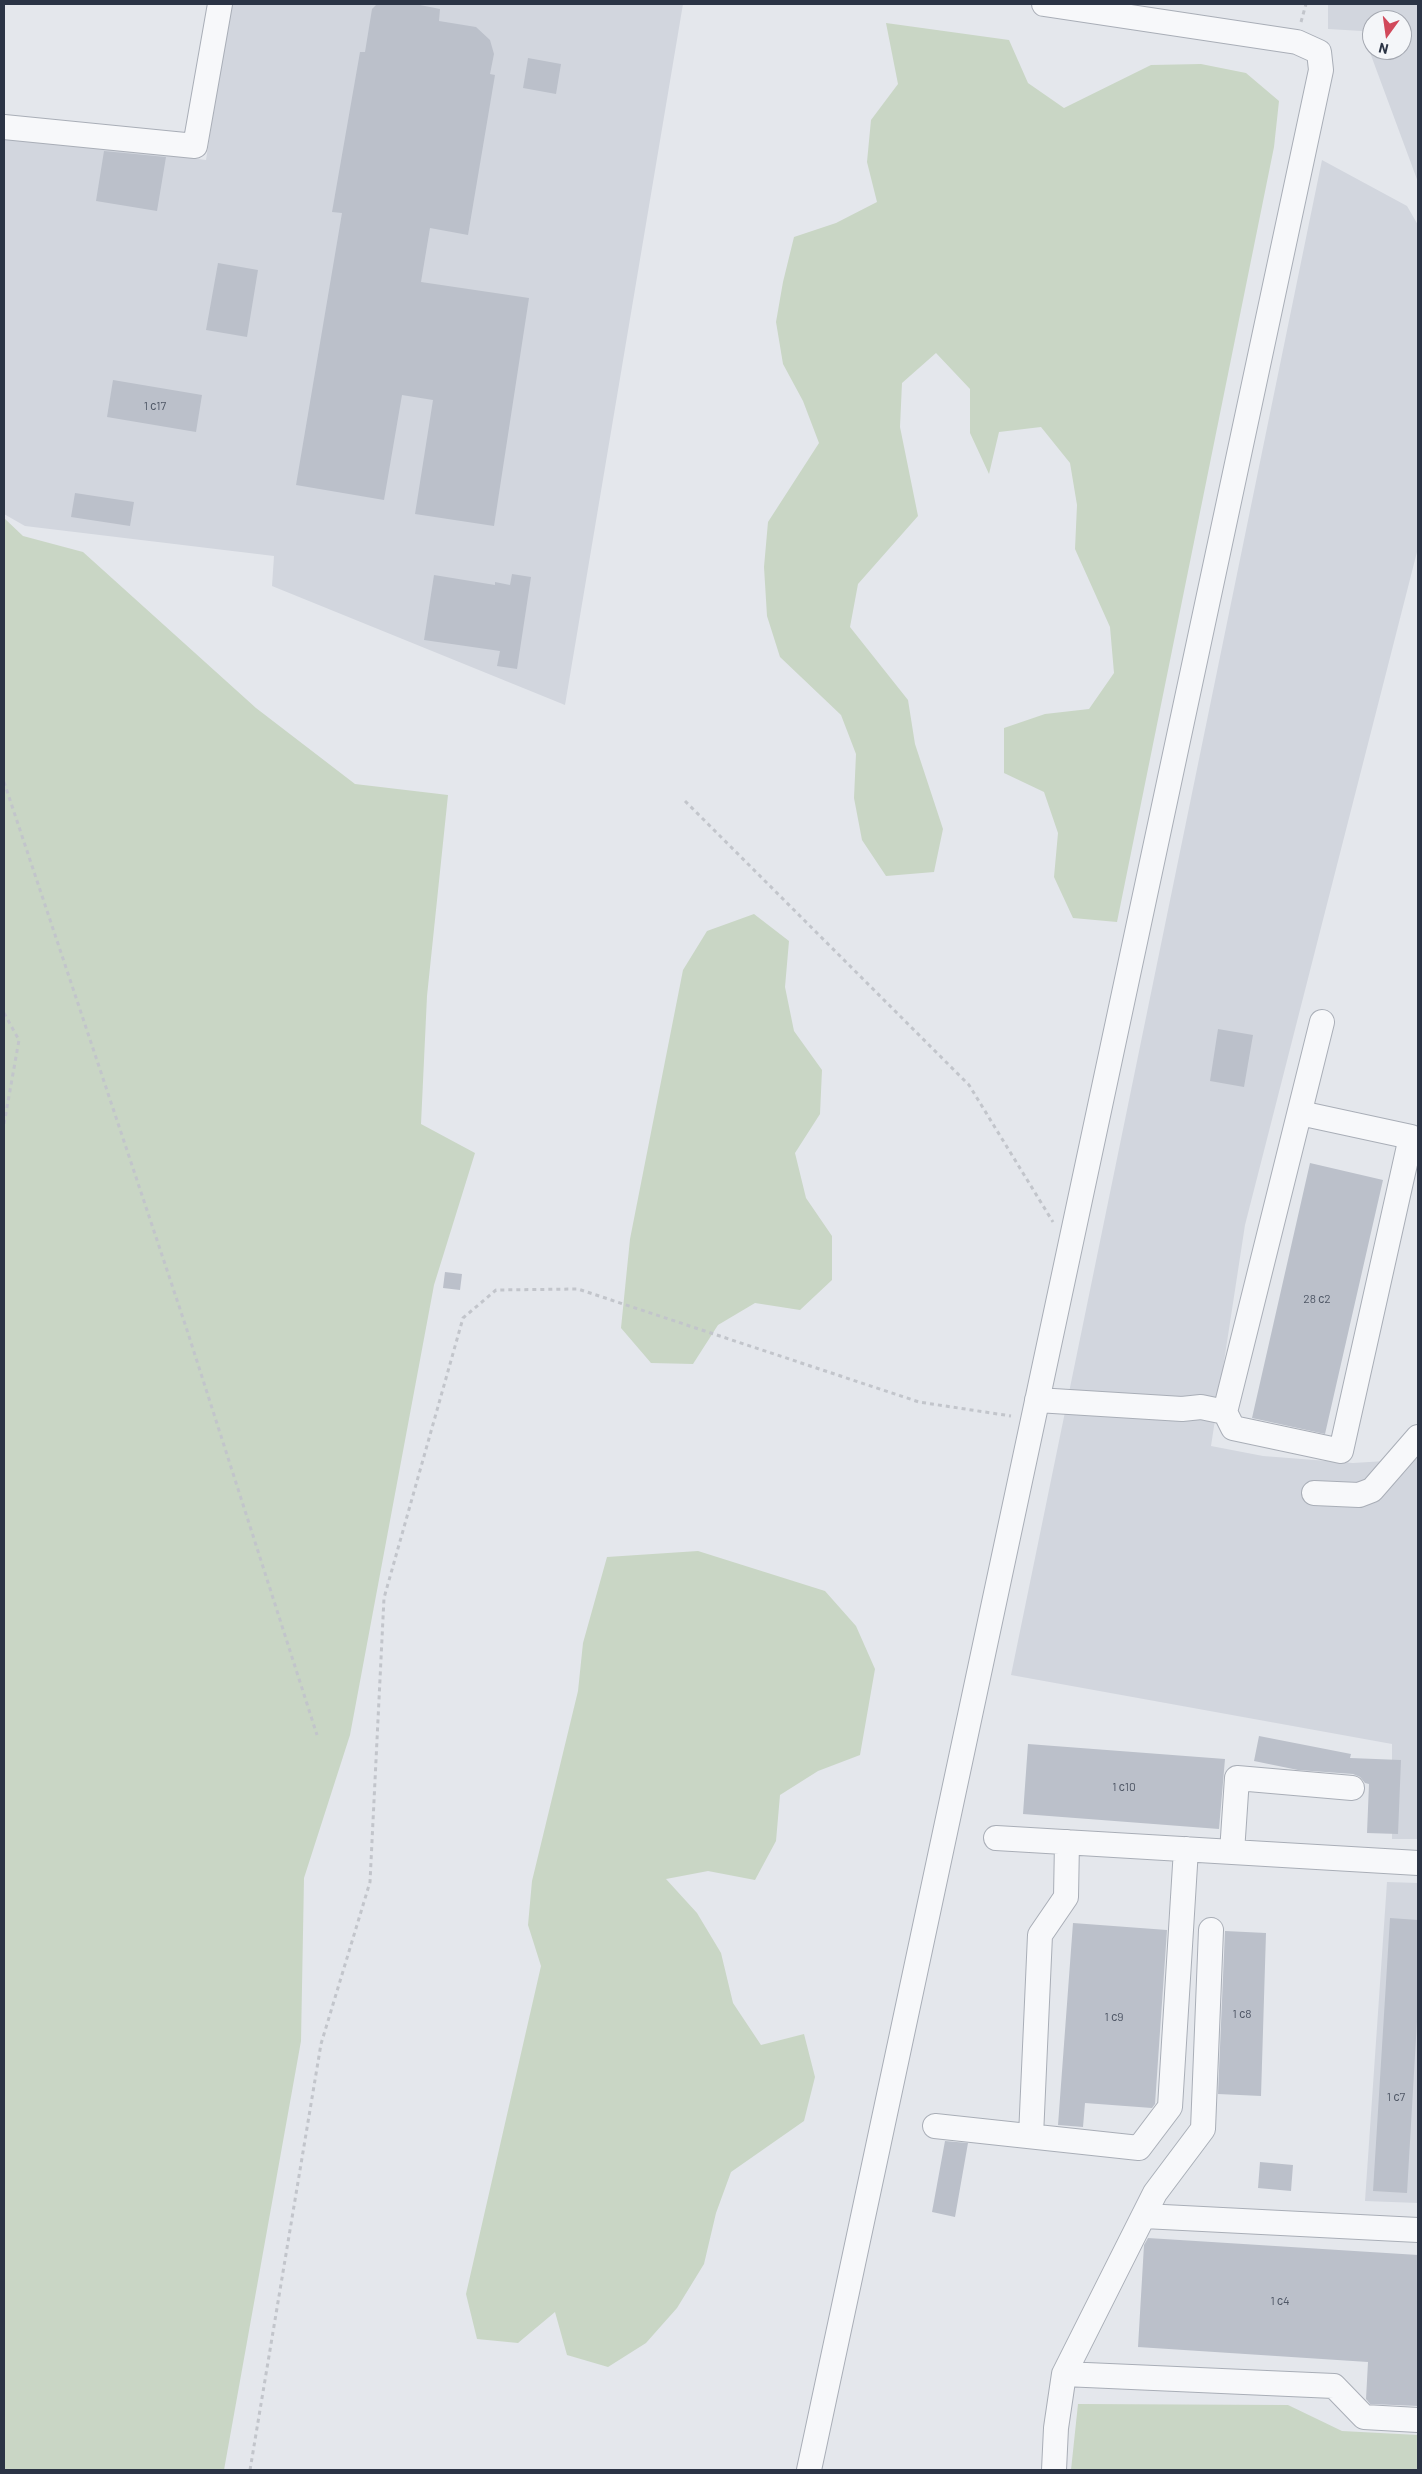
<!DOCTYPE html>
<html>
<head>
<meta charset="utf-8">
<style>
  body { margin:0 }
  #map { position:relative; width:1422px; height:2474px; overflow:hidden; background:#e4e7ec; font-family:Barlow,sans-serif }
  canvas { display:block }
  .frame { position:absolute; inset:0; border:5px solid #2b3445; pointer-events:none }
  .north { position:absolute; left:1362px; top:10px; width:50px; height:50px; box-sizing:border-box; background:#f4f6f9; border:1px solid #a4a8b1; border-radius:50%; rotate:194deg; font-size:14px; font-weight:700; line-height:20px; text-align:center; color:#2b3445 }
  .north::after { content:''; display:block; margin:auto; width:18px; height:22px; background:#d1495b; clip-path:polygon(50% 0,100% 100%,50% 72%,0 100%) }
</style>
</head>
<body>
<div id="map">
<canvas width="1422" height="2474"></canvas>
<div class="frame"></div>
<div class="north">N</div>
</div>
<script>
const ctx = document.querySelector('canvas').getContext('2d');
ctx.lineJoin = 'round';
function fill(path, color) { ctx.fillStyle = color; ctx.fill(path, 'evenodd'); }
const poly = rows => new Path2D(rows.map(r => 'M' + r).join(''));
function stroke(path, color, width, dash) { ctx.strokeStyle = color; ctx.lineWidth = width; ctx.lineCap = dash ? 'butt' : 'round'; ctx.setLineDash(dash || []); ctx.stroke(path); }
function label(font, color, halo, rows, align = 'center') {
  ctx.font = font + ' Barlow,sans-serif'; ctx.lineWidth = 5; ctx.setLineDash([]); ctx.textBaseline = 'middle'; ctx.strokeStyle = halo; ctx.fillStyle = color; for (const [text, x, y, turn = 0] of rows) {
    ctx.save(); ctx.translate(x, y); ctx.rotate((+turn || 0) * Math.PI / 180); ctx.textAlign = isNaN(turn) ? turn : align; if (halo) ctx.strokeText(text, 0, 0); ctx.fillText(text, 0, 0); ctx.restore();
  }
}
const built = poly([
  [230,4,683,4,565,705,272,586,274,556,25,526,4,514,4,133,206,160],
  [1328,4,1418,4,1418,182,1362,31,1328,29],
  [1372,20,1402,20,1402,50,1372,50],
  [1322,160,1407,206,1418,225,1418,548,1245,1225,1211,1446,1263,1456,1353,1463,1418,1459,1418,1839,1392,1839,1392,1744,1011,1675],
  [1387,1882,1418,1883,1418,2203,1365,2201]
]);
const green = poly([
  [886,23,1009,40,1028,83,1064,108,1151,65,1201,64,1246,73,1279,101,1274,147,1117,922,1073,918,1054,877,1058,833,1044,792,1004,773,1004,728,1045,714,1089,709,1114,673,1110,627,1075,549,1077,505,1070,463,1041,427,999,432,989,474,970,433,970,389,936,353,902,383,900,427,918,516,858,584,850,627,908,700,915,744,943,829,934,872,886,876,862,840,854,798,856,754,841,715,780,657,767,616,764,567,768,522,819,443,803,401,783,364,776,322,783,282,794,237,836,223,877,202,867,162,871,120,898,84],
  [4,518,23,536,83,552,256,708,355,784,448,795,427,996,421,1124,475,1153,434,1285,350,1735,304,1878,301,2041,224,2470,4,2470],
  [754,914,789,941,785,987,794,1031,822,1070,820,1114,795,1153,806,1198,832,1236,832,1280,800,1310,755,1303,718,1325,693,1364,651,1363,621,1328,630,1239,683,970,707,931],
  [698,1551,825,1591,856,1626,875,1669,860,1755,818,1771,780,1795,776,1841,755,1880,708,1871,666,1879,697,1913,721,1953,733,2003,761,2045,804,2034,815,2077,804,2121,731,2172,716,2213,704,2264,677,2308,646,2343,608,2367,567,2355,555,2312,518,2343,477,2339,466,2294,541,1966,528,1925,532,1881,578,1691,583,1643,607,1557],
  [1078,2404,1288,2405,1342,2431,1418,2435,1418,2470,1071,2470]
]);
const building = poly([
  [377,4,415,4,440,9,439,21,476,27,490,40,494,54,490,74,495,75,468,235,430,228,421,282,529,298,494,526,415,514,433,400,402,395,384,500,296,485,342,213,332,212,360,52,365,52,372,9],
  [528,58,561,64,556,94,523,88],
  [104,151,166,157,157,211,96,201],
  [218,263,258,270,247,337,206,330],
  [113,380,202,395,196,432,107,417],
  [75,493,134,502,130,526,71,517],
  [512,574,531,577,517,669,497,666,500,651,424,640,434,575,495,585,495,582,510,585],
  [1218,1029,1253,1035,1244,1087,1210,1081],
  [1310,1163,1383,1180,1325,1434,1252,1418],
  [445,1272,462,1274,460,1290,443,1288],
  [1259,1736,1351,1754,1350,1758,1401,1760,1398,1834,1367,1833,1369,1784,1365,1783,1360,1777,1353,1774,1298,1770,1254,1761],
  [1028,1744,1225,1759,1219,1829,1023,1814],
  [1390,1918,1418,1920,1418,2004,1407,2193,1373,2191],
  [1073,1923,1167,1930,1155,2104,1152,2108,1085,2103,1083,2127,1058,2125],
  [1225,1931,1266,1933,1261,2096,1218,2094],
  [945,2141,968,2143,955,2217,932,2212],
  [1260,2162,1293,2165,1291,2191,1258,2188],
  [1148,2238,1418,2255,1418,2406,1370,2404,1366,2399,1368,2362,1138,2347,1144,2245]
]);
const path = poly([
  [1301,22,1306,4],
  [4,782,186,1327,317,1735],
  [685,801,969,1085,1053,1222],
  [4,1013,19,1040,4,1124],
  [250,2470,321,2044,370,1882,384,1598,463,1318,496,1290,578,1289,919,1402,1011,1416]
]);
const minor = poly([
  [4,127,195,146,220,4],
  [1037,1400,1182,1409,1201,1407,1225,1412,1322,1022],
  [1225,1412,1233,1428,1341,1451,1411,1137,1300,1113],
  [1314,1493,1359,1495,1372,1490,1418,1437],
  [996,1838,1418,1863],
  [1232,1852,1237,1778,1352,1788],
  [935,2126,1139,2148,1170,2107,1186,1849],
  [1031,2136,1040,1935,1066,1897,1067,1842],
  [1144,2216,1418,2230],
  [1064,2374,1334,2386,1364,2417,1418,2420],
  [809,2470,1321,70,1319,52,1297,42,1044,4],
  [1054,2470,1056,2428,1064,2374,1155,2193,1203,2129,1211,1930]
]);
const numberNames = [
  ["1 с17",155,406],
  ["28 с2",1317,1299],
  ["1 с10",1124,1787],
  ["1 с8",1242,2014],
  ["1 с9",1114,2017],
  ["1 с7",1396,2097],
  ["1 с4",1280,2301]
];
fill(built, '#d2d6de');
fill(green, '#c9d6c5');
fill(building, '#bbc0ca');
stroke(minor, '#a9aeb7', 26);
stroke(path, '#c2c5cb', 3, [4, 4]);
stroke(minor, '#f7f8fa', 24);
label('12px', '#4f5766', null, numberNames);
</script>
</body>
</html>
